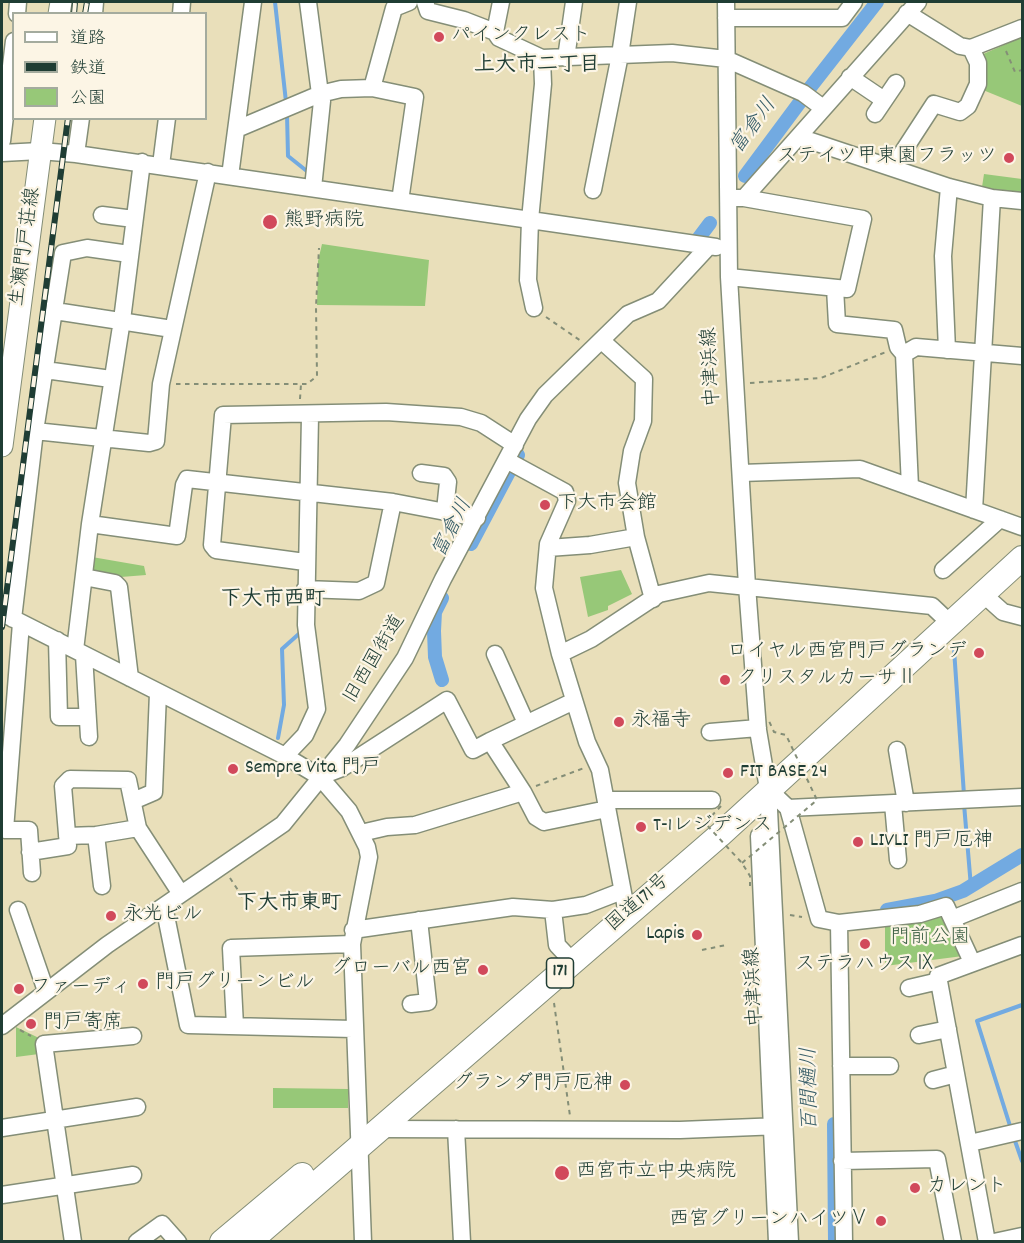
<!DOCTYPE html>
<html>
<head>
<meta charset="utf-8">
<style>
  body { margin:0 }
  #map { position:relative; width:1024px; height:1243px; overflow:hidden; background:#e9dfba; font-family:Dekko,"Klee One",sans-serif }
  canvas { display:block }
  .frame { position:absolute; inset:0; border:3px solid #1f3d34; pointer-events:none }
  .legend { position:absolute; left:12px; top:12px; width:195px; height:108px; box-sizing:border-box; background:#fcf5e5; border:2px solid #a4ab9e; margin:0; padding:8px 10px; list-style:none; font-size:18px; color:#1f3d34 }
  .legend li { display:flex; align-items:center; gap:12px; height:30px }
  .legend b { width:30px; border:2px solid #a4ab9e }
</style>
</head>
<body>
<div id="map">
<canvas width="1024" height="1243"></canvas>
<div class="frame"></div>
<ul class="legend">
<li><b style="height:8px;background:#fff"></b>道路</li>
<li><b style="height:8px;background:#1f3d34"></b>鉄道</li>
<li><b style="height:16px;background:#97c878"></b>公園</li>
</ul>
</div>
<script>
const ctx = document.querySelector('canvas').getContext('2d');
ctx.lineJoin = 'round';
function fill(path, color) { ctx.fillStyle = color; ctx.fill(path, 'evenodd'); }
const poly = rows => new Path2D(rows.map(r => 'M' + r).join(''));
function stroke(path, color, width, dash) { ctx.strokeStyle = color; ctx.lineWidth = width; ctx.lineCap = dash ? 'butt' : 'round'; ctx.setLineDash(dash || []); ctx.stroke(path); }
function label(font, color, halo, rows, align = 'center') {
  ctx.font = font + ' Dekko,"Klee One",sans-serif'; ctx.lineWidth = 4.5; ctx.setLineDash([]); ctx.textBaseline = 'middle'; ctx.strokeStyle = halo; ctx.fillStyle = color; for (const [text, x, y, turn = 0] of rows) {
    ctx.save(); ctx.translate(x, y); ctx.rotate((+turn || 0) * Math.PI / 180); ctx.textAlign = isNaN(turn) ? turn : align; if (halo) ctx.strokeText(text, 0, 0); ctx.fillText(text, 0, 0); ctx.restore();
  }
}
const green = poly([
  [1022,37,1022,106,983,90,981,55],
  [984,174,1022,179,1022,194,982,187],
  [322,244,429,260,425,306,317,305,318,261],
  [92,557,144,566,146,575,121,577,96,574,91,571],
  [621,570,632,594,608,606,608,610,588,617,580,577],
  [946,914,963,956,885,966,885,925],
  [16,1027,39,1038,39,1054,16,1057],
  [273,1088,348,1089,348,1108,273,1108]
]);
const stream = poly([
  [275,2,286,102],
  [287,114,288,156,308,172],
  [954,649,964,795],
  [278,738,284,705,282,649,301,632],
  [964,804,971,887],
  [1011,1129,977,1021,1022,1005],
  [1014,1138,1022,1161]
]);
const canal = poly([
  [809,89,877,2],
  [745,176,800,102],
  [698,239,710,223],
  [471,544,518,455],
  [442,680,435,657,434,631,435,612,442,598],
  [887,910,935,901,963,891,1022,855],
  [834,1124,835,1241]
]);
const path = poly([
  [1006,51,1015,72,1022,70],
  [546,317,581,341],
  [750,383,821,378,886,352],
  [176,384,307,384,317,376,316,307,319,248],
  [300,399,301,384],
  [536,786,584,768],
  [230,878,245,901],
  [790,915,802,917],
  [702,950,726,945],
  [554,1003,570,1116],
  [20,1030,31,1036]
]);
const minor = poly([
  [425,2,428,11,464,20,495,32,499,38,542,58,672,53,726,59,803,93,823,108],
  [726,2,729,277,747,586,758,730,768,789,790,1242],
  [907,13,960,46,971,48,1022,28],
  [17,14,18,2],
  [94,14,95,2],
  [181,14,182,2],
  [726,18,842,18,854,2],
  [495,32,501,2],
  [566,58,574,2],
  [850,77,884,100],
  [372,88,415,97,400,201],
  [875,114,896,83],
  [237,129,320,94,308,2],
  [799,137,949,187,992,198,1022,201],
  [2,141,14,41],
  [2,153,40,151,76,154,716,247],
  [76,154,81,118],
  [161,165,167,118],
  [893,167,934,104,960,112,968,106,978,84,978,63,971,48],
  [230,176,253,2],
  [313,188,322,101,320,94,341,89,372,88,394,8,409,2],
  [593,190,620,55,628,2],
  [735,198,744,198,918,2],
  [102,215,134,219],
  [729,277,847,289,863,219,744,198],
  [835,288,837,324,894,330,898,347,904,354],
  [534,308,528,280,530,220,543,84,542,58],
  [55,311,172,329],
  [602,341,644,379,643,421,632,451,627,483,636,537,653,599],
  [947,350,943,256,949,187],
  [45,370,111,379],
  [35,431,149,443,156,441,161,384,208,172],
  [508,461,565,492,567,501,548,544,544,588,560,654,587,742,600,770,627,914],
  [421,473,444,476,448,482,445,510],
  [741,473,860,469,1022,527],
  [910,487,904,354,916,347,1022,356],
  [974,510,992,198],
  [90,524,177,536,184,485,187,479,393,502,477,518],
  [548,548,590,545,636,537],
  [305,562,216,550,212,545,223,415,386,412,461,417,481,423,515,445],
  [943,570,1000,519],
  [84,577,115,583,119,587,130,678],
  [305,589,359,591,376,583,393,502],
  [983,594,1003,612,1022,617],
  [2,613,285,756,320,777,349,811,367,847,369,857,352,944,363,1242],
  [13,619,35,431,63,253,87,248,129,254],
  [21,623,5,830,29,830,32,873],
  [57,640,59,717,87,717],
  [75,650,90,524,122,320,142,162],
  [495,654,526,723],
  [560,654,591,639,659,594,709,583,932,606,951,624],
  [84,655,89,737],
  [710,732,758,728],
  [897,750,906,803],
  [285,756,305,735,317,709,306,625,310,416],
  [321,776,342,768,447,700,473,750,490,741],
  [768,789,788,808,819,919,839,923,920,914,946,906,972,962],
  [523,792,536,817,544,822,607,809],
  [606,800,712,800],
  [133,801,154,792,158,693],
  [893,804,898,860],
  [788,808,1022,797],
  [361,833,387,827,415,825,523,792,490,741,574,701],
  [96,835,102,886],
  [67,836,96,835,138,828],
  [759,836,777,1242],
  [30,852,68,846,63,786,70,779,128,780,138,828,181,894],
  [164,906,188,1025,353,1029],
  [18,910,46,991],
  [553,910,557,945,573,962],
  [952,919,1022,891],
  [839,923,844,1242],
  [353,930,513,907,553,910,586,905,622,891],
  [909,988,939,981],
  [411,1004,428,1002,419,920],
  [2,1026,107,945,283,824,347,745,405,658,443,579,528,419,545,395,628,314,658,301,708,247],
  [235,1026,231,948,352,944],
  [919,1035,948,1029],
  [841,1066,890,1066],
  [933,1080,956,1074],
  [2,1128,137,1107],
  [381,1129,680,1130,780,1126],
  [456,1129,462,1242],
  [970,1143,1022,1131],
  [842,1161,937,1159,953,1242],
  [2,1195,133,1175],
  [73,1242,44,1044,133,1036],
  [137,1242,162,1224,178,1242],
  [987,1242,938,976,1022,945],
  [994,1242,1022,1236]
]);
const major = poly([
  [59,14,61,2],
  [2,446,45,118]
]);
const highway = poly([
  [222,1242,302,1175],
  [249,1242,721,834,1022,558]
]);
const rail = poly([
  [74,14,75,2],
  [85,14,87,2],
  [2,627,68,118]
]);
const pathBridge = poly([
  [721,806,705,823,742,863,750,876,750,886],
  [742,863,817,800,786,735,774,732,769,721]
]);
const markers = [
  [439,37,6,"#d1495b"],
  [1009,158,6,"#d1495b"],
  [270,222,8,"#d1495b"],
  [545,505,6,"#d1495b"],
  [979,653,6,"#d1495b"],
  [725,680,6,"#d1495b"],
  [619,722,6,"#d1495b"],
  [233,769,6,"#d1495b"],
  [728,773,6,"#d1495b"],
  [641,827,6,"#d1495b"],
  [858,842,6,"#d1495b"],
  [111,916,6,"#d1495b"],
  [697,935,6,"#d1495b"],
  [865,944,6,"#d1495b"],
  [483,970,6,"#d1495b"],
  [143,984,6,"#d1495b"],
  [19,989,6,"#d1495b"],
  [31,1024,6,"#d1495b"],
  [625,1085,6,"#d1495b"],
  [562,1173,8,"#d1495b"],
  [915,1188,6,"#d1495b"],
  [881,1221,6,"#d1495b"]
];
const shields = [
  [560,973,27]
];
const shieldNames = [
  ["171",560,973]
];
const poiNames = [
  ["パインクレスト",451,37],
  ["ステイツ甲東園フラッツ",997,158,"right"],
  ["熊野病院",284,222],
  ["下大市会館",557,505],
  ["ロイヤル西宮門戸グランデ",967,653,"right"],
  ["クリスタルカーサⅡ",737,680],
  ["永福寺",631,722],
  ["Sempre Vita 門戸",245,769],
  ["FIT BASE 24",740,773],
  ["T-1レジデンス",653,827],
  ["LIVLI 門戸厄神",870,842],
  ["永光ビル",123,916],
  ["Lapis",685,935,"right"],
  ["ステラハウスⅨ",865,966,"center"],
  ["グローバル西宮",471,970,"right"],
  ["門戸グリーンビル",155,984],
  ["ファーディ",31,989],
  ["門戸寄席",43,1024],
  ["グランダ門戸厄神",613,1085,"right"],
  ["西宮市立中央病院",576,1173],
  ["カレント",927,1188],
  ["西宮グリーンハイツⅤ",869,1221,"right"]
];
const streetNames = [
  ["生瀬門戸荘線",27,247,-82],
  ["中津浜線",713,367,-93],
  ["旧西国街道",376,660,-59],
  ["国道171号",639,904,-41],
  ["中津浜線",756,987,-93]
];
const parkNames = [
  ["門前公園",930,939]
];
const neighbourhoodNames = [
  ["上大市二丁目",537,67],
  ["下大市西町",273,601],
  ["下大市東町",289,905]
];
const waterNames = [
  ["富倉川",755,127,-54],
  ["富倉川",454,529,-63],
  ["百間樋川",812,1089,-91]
];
fill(green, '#97c878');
stroke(stream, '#72aae1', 4);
stroke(canal, '#72aae1', 14);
stroke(minor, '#848e77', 19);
stroke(major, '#848e77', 23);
stroke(highway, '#848e77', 26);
stroke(path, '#848e77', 2, [4.5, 4.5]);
stroke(minor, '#fff', 16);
stroke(major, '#fff', 21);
stroke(highway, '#fff', 24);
stroke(rail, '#1f3d34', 6);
stroke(rail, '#fcf5e5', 4, [11]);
stroke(pathBridge, '#848e77', 2, [4.5, 4.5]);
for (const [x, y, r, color] of markers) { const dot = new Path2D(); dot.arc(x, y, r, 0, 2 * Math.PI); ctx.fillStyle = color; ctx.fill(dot); stroke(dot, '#fcf5e5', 2); }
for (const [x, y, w] of shields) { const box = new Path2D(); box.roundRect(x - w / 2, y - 15, w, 30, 4.5); ctx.fillStyle = '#fcf5e5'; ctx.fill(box); stroke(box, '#1f3d34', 1.5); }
label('bold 18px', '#1f3d34', null, shieldNames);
label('20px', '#1f3d34', '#fcf5e5', poiNames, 'left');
label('20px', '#1f3d34', '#fcf5e5', streetNames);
label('20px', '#3d6045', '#fcf5e5', parkNames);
label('bold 21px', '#1f3d34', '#fcf5e5', neighbourhoodNames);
label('italic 21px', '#385e68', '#fcf5e5', waterNames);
</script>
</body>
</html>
